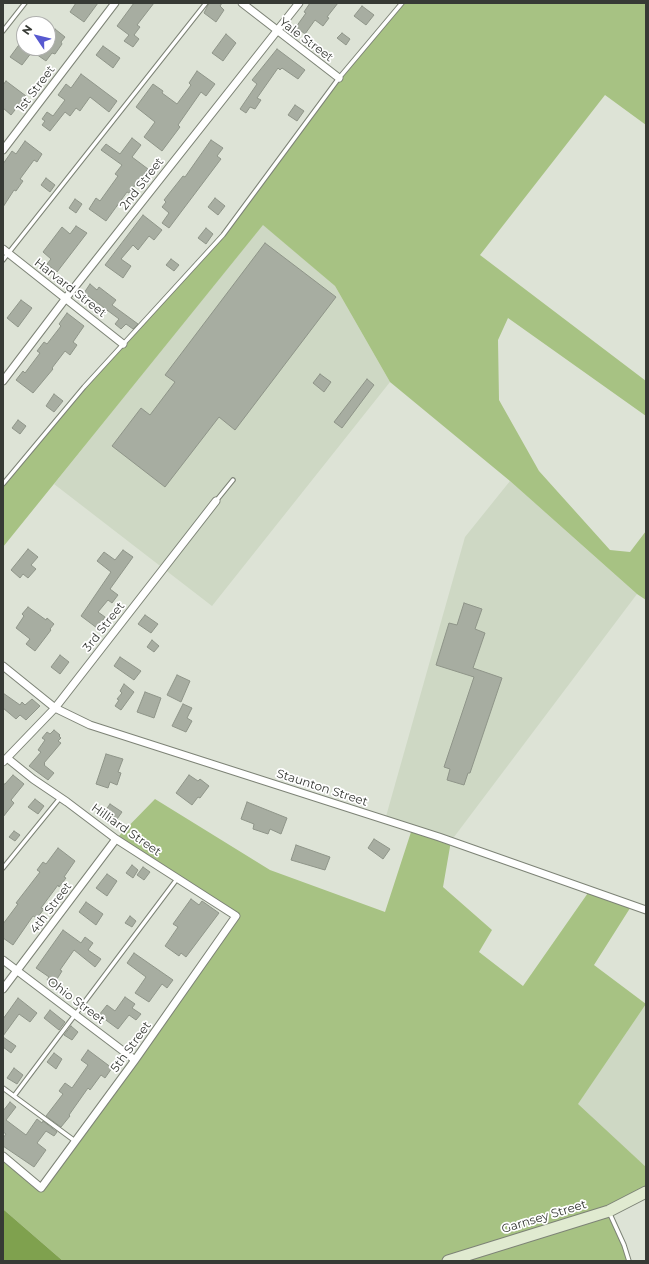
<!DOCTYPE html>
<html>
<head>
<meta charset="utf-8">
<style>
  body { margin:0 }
  #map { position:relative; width:649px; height:1264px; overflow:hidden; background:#dde3d6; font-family:Montserrat,sans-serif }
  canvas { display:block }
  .frame { position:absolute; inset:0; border:4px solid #373a35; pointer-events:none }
  .north { position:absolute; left:16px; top:16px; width:40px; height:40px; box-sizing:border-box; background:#fff; border:1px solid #afb0ae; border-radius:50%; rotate:305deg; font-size:11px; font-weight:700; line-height:16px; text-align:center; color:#373a35 }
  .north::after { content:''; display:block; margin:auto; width:14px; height:18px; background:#5759d0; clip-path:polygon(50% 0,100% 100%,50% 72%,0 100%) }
</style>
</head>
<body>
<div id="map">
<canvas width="649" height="1264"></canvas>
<div class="frame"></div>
<div class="north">N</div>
</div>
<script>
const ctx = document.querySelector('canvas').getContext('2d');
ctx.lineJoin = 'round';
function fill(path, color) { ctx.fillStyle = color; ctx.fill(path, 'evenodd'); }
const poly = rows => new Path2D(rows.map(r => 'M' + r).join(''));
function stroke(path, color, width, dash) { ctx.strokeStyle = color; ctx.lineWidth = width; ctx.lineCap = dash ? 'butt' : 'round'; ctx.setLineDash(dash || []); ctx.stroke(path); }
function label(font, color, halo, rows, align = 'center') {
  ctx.font = font + ' Montserrat,sans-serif'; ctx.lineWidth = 3.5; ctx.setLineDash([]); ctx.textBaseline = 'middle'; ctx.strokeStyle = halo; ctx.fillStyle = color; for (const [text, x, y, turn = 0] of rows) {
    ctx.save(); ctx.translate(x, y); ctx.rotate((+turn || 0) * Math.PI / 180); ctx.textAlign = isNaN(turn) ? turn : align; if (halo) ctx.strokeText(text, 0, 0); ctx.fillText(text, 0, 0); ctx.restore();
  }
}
const built = poly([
  [263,224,335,286,390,382,212,606,54,484],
  [510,481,637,594,451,841,385,820,465,537],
  [646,1004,646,1167,577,1105]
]);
const green = poly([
  [402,3,646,3,646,125,605,95,480,255,646,381,646,416,508,318,498,340,499,400,539,471,610,550,630,552,646,531,646,600,637,594,510,481,390,382,335,286,263,225,3,547,3,484,84,387,223,235,339,78],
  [155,799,270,870,385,912,412,829,451,841,443,887,492,930,479,952,523,986,590,890,632,905,594,965,646,1004,578,1104,646,1167,646,1192,609,1211,629,1261,63,1261,3,1209,3,1156,41,1188,236,917,116,839]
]);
const water = poly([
  [3,1209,63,1261,3,1261]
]);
const building = poly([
  [76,3,98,3,84,22,70,12,76,3],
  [134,3,154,3,137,25,140,27,134,35,139,39,133,47,124,41,129,35,117,26,134,3],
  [209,3,222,3,220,6,224,10,216,22,204,13,209,3],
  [310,3,338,3,327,17,329,18,323,26,315,20,305,34,296,27,306,13,304,12,310,3],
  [362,6,374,15,366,25,354,16,362,6],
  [55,29,65,37,61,42,62,44,55,54,52,53,46,61,36,54,40,48,48,48,48,38,55,29],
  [342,33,350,39,346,45,337,38,342,33],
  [226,34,236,43,223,61,212,53,226,34],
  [24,38,24,48,35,48,22,65,10,57,24,38],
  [103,46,120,58,113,68,96,55,103,46],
  [277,49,305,70,298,79,282,68,280,70,278,68,257,98,261,100,255,109,250,107,246,113,240,109,257,84,252,80,277,49],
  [197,71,215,84,206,96,201,92,178,125,180,127,162,151,144,137,155,122,136,107,153,84,163,91,162,93,177,104,191,85,189,83,197,71],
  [81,74,117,101,109,112,90,97,80,111,76,108,70,116,65,112,50,131,42,125,45,121,42,119,47,112,53,116,65,100,58,95,66,84,71,88,81,74],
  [6,81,26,96,11,115,3,108,3,85,6,81],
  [295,105,304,111,297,121,288,115,295,105],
  [132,138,141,145,132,157,148,169,129,193,127,192,106,221,89,209,96,198,100,201,118,176,115,174,122,165,101,150,106,144,120,154,132,138],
  [211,140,223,148,217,156,221,159,169,228,162,223,169,213,162,207,166,202,164,200,183,176,185,177,211,140],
  [25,141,42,154,37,162,34,160,20,179,23,181,16,191,14,190,3,207,3,164,12,151,16,154,25,141],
  [46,178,55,185,50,192,41,185,46,178],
  [215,198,225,206,218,215,208,207,215,198],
  [75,199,82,204,76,213,69,208,75,199],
  [143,215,162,230,154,240,149,236,138,250,133,245,121,259,131,266,123,278,105,265,143,215],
  [76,226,87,233,57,272,47,264,51,259,43,252,62,227,70,234,76,226],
  [206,228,213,234,206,244,198,238,206,228],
  [265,243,336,297,235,430,219,417,165,487,112,446,141,408,150,415,175,382,165,375,265,243],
  [171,259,179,265,174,271,166,265,171,259],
  [90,284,97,290,99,287,116,300,112,305,138,324,133,329,126,324,121,329,115,324,119,319,84,293,90,284],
  [21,300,32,308,18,327,7,318,21,300],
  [67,313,84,326,73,342,77,345,70,355,65,351,52,368,53,369,33,393,16,380,23,371,25,373,40,353,37,351,44,342,47,344,61,326,59,324,67,313],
  [320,374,331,382,324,392,313,383,320,374],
  [367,379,374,385,342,428,334,422,367,379],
  [54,394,63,401,54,412,46,406,54,394],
  [18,420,26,426,20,434,12,428,18,420],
  [28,549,38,557,31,565,36,569,28,578,23,574,20,578,11,570,28,549],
  [123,550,133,557,110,589,118,595,112,603,108,600,98,612,105,617,97,628,81,616,111,572,97,561,104,552,115,560,123,550],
  [464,603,482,609,475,629,485,633,473,668,502,678,470,773,468,773,464,785,447,780,450,769,444,767,474,677,436,665,449,623,457,625,464,603],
  [28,607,46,620,47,618,54,624,50,629,51,630,35,651,26,644,30,639,16,628,24,616,22,614,28,607],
  [145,615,158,624,151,633,138,624,145,615],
  [152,640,159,646,154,652,147,647,152,640],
  [60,655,69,662,60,674,51,667,60,655],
  [120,657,141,671,134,680,114,666,120,657],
  [177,675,190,681,181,702,167,695,177,675],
  [124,684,134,692,121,710,115,706,119,700,117,699,122,693,120,691,124,684],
  [145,692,161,698,154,718,137,712,145,692],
  [3,693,20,705,22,702,25,705,32,699,40,706,26,720,20,715,16,719,3,708,3,693],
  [183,704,192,708,187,718,192,721,186,732,172,726,183,704],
  [54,730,60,735,59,736,61,738,58,741,61,743,44,763,45,764,44,765,54,773,48,780,29,766,41,752,38,750,45,740,42,738,47,732,50,734,54,730],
  [106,754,123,759,118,772,121,773,117,785,110,782,108,788,96,784,106,754],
  [13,775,24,784,11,800,14,803,3,817,3,784,5,784,13,775],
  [189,775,198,781,200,779,209,786,200,798,198,797,192,805,176,793,189,775],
  [35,799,44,806,38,814,28,807,35,799],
  [247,802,287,818,281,834,270,829,268,834,253,829,254,824,241,819,247,802],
  [110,804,122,812,115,822,103,814,110,804],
  [14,831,20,835,15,841,9,837,14,831],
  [374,839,390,849,383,859,368,848,374,839],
  [296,845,330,857,325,870,291,860,296,845],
  [58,848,75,861,64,877,66,878,59,887,58,885,41,908,44,909,37,918,33,916,13,945,3,938,3,924,18,904,16,903,40,872,37,870,43,862,46,864,58,848],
  [132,865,138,870,133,878,126,873,132,865],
  [143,867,150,872,144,880,137,875,143,867],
  [107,874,117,881,107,896,96,888,107,874],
  [191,899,199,905,202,901,219,913,186,957,181,953,179,956,165,946,178,927,173,924,191,899],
  [86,902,103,914,96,925,79,912,86,902],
  [130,916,136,921,132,927,125,923,130,916],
  [63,930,81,943,85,937,93,943,88,950,101,959,95,967,74,950,60,970,62,971,54,984,47,980,49,977,36,968,63,930],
  [134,953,173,980,167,988,162,984,149,1002,135,993,146,977,127,963,134,953],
  [125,997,135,1004,132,1008,141,1014,136,1020,129,1015,118,1029,99,1015,107,1005,115,1011,125,997],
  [18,998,37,1013,30,1022,19,1014,3,1036,3,1019,18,998],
  [50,1010,65,1022,59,1030,44,1018,50,1010],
  [71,1026,78,1032,72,1040,64,1035,71,1026],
  [3,1037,16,1046,11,1053,3,1047,3,1037],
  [88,1050,112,1068,105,1078,101,1075,90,1090,88,1088,69,1115,70,1116,61,1127,46,1116,63,1094,59,1091,65,1083,72,1088,88,1065,81,1060,88,1050],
  [54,1053,62,1059,56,1069,47,1062,54,1053],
  [14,1068,23,1075,17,1084,7,1078,14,1068],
  [10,1102,16,1107,6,1120,26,1135,37,1119,42,1123,43,1121,57,1132,54,1136,46,1131,37,1143,46,1150,34,1167,3,1146,3,1138,6,1134,3,1132,3,1111,10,1102]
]);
const lane = poly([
  [3,31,25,3],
  [3,260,206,3],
  [3,484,84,387,223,235,339,78,402,3],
  [216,501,233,480],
  [3,868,60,798],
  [3,1088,75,1141],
  [14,1096,177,879],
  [609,1212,624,1245,629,1261]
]);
const street = poly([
  [242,3,339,78],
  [3,150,115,3],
  [3,249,123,344],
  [3,381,66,298,299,3],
  [3,666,55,708,90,725,439,837,646,910],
  [3,762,55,708,216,501],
  [3,960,135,1060],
  [3,989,116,839],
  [3,1156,41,1188,135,1060,236,916,116,839,67,802,33,779,7,758]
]);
const secondary = poly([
  [448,1261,609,1211,646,1192]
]);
const streetNames = [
  ["Yale Street",306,40,37],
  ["1st Street",36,89,-53],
  ["2nd Street",142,184,-52],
  ["Harvard Street",70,288,38],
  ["3rd Street",104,627,-52],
  ["Staunton Street",322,788,18],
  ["Hilliard Street",126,830,35],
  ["4th Street",51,908,-53],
  ["Ohio Street",76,1001,37],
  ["5th Street",131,1047,-54],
  ["Garnsey Street",544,1217,-17]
];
fill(built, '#ced8c4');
fill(green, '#a7c283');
fill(water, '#7fa14e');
fill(building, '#a7ada1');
stroke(building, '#8f9589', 1);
stroke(lane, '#7d8376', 5.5);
stroke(street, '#7d8376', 9);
stroke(secondary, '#7d8376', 13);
stroke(lane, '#fff', 3.5);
stroke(street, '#fff', 7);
stroke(secondary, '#e0ead0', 11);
label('12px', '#373a35', '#fff', streetNames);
</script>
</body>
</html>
